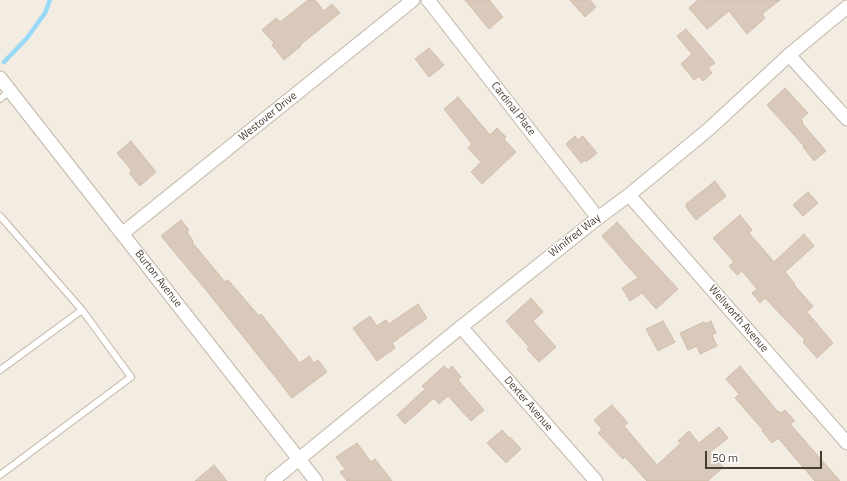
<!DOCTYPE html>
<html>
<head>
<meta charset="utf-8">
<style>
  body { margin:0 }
  #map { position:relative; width:847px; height:481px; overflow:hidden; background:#f3ece2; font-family:"Titillium Web",sans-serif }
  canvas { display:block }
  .scale { position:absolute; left:705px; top:451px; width:117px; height:18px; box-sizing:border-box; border:2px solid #453c32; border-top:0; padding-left:5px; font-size:12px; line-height:14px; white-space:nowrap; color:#453c32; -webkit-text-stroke:3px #fff; paint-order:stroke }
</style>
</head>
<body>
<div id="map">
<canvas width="847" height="481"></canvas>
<div class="scale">50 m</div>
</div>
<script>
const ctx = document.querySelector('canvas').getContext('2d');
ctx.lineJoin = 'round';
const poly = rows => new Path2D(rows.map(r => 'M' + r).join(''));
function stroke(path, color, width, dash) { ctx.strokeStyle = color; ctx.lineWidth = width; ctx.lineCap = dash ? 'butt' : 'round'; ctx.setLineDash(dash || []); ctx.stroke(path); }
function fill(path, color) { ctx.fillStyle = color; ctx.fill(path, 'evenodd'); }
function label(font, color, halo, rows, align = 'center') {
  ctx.font = font + ' "Titillium Web",sans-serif'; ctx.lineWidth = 3; ctx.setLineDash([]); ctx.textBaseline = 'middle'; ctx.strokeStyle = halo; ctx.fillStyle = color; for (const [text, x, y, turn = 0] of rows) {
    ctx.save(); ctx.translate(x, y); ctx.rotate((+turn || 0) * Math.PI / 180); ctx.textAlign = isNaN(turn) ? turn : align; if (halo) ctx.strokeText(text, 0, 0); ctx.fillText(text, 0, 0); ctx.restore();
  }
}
const stream = poly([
  [4,62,27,38,45,13,50,0]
]);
const building = poly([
  [308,0,315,0,324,11,332,4,340,13,300,45,301,46,284,60,272,45,274,43,262,30,276,18,280,22,308,0],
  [465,0,489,0,503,17,489,29,465,0],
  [570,0,590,0,596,7,585,17,570,0],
  [698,0,780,0,762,14,765,18,747,34,729,11,707,29,689,8,698,0],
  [686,29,715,63,708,68,712,73,703,81,699,76,694,80,681,64,692,54,677,36,686,29],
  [429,48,444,65,429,77,415,59,429,48],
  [785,88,808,113,801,119,803,122,802,123,826,151,814,161,803,147,804,146,767,105,785,88],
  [458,97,490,135,497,128,506,137,504,139,516,152,482,184,471,172,481,162,468,148,472,144,444,109,458,97],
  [575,136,578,140,583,136,597,153,586,162,585,160,581,163,566,144,575,136],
  [131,141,156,172,140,186,129,173,132,171,117,153,131,141],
  [715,181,726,196,696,220,686,207,686,204,715,181],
  [808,192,818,203,803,216,793,205,808,192],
  [740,215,752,230,749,233,774,262,804,234,814,246,785,272,795,284,794,285,813,306,807,312,833,343,817,358,803,342,805,340,765,298,760,303,752,293,757,289,742,271,737,275,729,266,734,262,713,238,740,215],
  [181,220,189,230,187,232,193,241,192,242,225,282,228,280,259,316,261,314,300,363,309,356,314,363,318,360,327,372,292,398,206,290,161,236,181,220],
  [617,222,629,235,629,236,678,289,656,309,642,293,630,301,622,288,638,278,602,236,617,222],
  [531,298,543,312,533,321,556,347,539,362,527,349,529,347,506,321,531,298],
  [418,304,427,318,392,343,395,348,377,361,353,328,370,316,377,326,386,320,389,324,418,304],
  [663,321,675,342,658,351,646,329,663,321],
  [711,321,716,333,712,335,717,346,700,354,697,346,688,350,680,333,704,322,705,324,711,321],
  [444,366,448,370,452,366,461,377,458,380,484,410,471,421,448,396,439,404,434,398,405,424,397,415,425,389,422,386,444,366],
  [740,366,778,412,779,411,781,413,785,410,795,421,790,424,840,481,815,481,778,438,772,443,762,431,763,430,735,398,739,394,726,379,740,366],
  [612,405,628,423,624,426,657,465,681,443,678,441,689,431,699,443,719,427,728,438,710,452,723,467,708,481,647,481,625,457,623,459,598,433,602,429,594,420,612,405],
  [502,430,509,438,510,437,521,449,506,463,487,443,502,430],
  [357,443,371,462,375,459,392,481,347,481,340,472,345,469,336,457,357,443],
  [214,465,227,481,195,481,214,465]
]);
const service = poly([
  [0,99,10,91],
  [0,216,82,310,131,377,0,475],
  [0,370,82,310]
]);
const minor = poly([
  [428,0,598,218],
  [789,55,847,119],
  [0,78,316,481],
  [629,195,847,443],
  [123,233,413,0],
  [461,327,596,481],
  [272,481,461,327,598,218,629,195,709,129,789,55,847,7]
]);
const streetNames = [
  ["Cardinal Place",513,109,52],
  ["Westover Drive",268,117,-39],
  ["Winifred Way",575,236,-38],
  ["Burton Avenue",158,279,52],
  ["Wellworth Avenue",738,319,49],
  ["Dexter Avenue",528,404,49]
];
stroke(stream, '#98daf6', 4.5);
fill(building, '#d8c9ba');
stroke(building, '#d1bdaa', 1);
stroke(service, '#c2b6a7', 8);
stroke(minor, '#c2b6a7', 15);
stroke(service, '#fff', 6);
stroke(minor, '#fff', 13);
label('11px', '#453c32', '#fff', streetNames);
</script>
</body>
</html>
